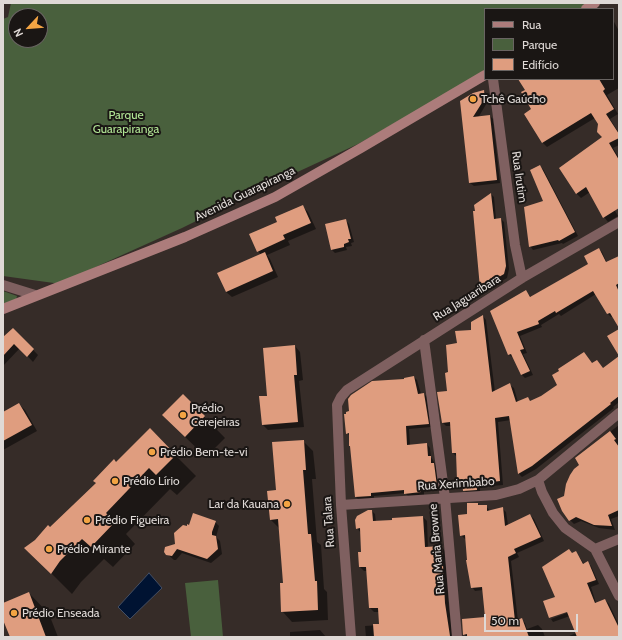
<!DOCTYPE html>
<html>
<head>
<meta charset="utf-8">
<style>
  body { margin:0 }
  #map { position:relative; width:622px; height:640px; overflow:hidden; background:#362c28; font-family:Cabin,sans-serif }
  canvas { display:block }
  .frame { position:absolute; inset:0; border:4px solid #dfd9d6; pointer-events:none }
  .legend { position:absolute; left:484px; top:8px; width:130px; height:72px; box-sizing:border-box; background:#1a1614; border:1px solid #696462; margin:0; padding:5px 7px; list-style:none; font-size:12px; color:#dfd9d6 }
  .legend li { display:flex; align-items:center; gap:8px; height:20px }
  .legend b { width:20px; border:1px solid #696462 }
  .north { position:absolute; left:8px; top:8px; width:40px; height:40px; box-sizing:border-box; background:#1a1614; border:1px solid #696462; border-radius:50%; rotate:244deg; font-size:11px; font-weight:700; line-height:16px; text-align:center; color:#dfd9d6 }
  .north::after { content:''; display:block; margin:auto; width:14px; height:18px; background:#f3a443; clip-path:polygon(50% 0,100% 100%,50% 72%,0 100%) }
  .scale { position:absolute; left:484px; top:614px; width:94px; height:18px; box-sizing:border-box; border:2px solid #dfd9d6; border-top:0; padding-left:5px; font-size:12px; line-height:14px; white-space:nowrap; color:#dfd9d6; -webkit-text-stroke:3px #1a1614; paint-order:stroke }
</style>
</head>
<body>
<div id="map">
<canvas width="622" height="640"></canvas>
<div class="frame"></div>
<ul class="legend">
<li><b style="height:5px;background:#ac7c7b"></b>Rua</li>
<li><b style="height:11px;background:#49603d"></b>Parque</li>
<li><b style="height:11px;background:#df9d7f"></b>Edifício</li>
</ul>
<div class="north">N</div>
<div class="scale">50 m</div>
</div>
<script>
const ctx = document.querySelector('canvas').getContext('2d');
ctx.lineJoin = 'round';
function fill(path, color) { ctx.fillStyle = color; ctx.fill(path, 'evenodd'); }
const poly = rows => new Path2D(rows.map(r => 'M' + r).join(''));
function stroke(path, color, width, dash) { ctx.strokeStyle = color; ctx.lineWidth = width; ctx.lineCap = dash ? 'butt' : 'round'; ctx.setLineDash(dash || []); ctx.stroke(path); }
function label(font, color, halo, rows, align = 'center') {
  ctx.font = font + ' Cabin,sans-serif'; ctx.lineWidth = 4; ctx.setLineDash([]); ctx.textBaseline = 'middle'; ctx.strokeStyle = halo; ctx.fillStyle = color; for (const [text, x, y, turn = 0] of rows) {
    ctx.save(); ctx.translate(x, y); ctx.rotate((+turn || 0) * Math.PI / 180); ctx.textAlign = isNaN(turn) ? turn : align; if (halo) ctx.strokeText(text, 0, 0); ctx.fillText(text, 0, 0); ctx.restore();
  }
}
const green = poly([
  [11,3,589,3,580,9,485,9,485,72,358,144,265,187,182,228,100,265,61,284,3,276,3,19,8,17],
  [16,16,40,16,40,40,16,40],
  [3,291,17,296,16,300,3,306],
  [218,580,223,637,191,637,185,583]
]);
const water = poly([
  [149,573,162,588,130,619,118,607,149,573]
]);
const shadow = poly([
  [613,20,619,31,619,88,607,95,618,114,610,119,619,133,619,145,613,148,619,158,619,202,612,206,618,216,608,222,604,217,590,192,581,198,576,193,603,137,599,124,595,118,547,147,542,142,526,90,519,79,613,79],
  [484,91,487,94,488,101,478,118,490,116,493,119,500,183,474,186,470,183,461,102],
  [539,166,543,169,578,236,563,244,562,243,533,250,530,246,544,202],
  [491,194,494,197,496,219,501,219,504,222,509,269,507,278,485,291,481,288,474,212],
  [302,206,308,212,316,229,288,241,290,245,267,255,270,259,278,277,232,297,226,292,261,255,258,251,278,222],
  [345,220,349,224,354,242,351,243,352,246,346,247,347,250,335,253,332,250,326,225],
  [599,249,602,252,607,263,619,258,619,326,613,316,611,317,608,314,596,294,561,316,559,314,541,325,542,327,520,336,527,353,523,354,533,375,525,378,522,375,514,358,509,355,491,311,526,292,531,297,589,264],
  [483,316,486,320,495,392,510,385,514,388,518,402,528,398,531,402,542,397,558,385,584,354,592,364,603,369,619,357,619,402,613,407,614,408,536,469,522,477,519,474,511,420,498,422,503,485,480,487,480,493,468,494,464,490,464,483,462,483,458,479,457,457,453,453,451,426,446,426,442,422,448,392,449,373,458,344,473,331],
  [13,329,38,355,33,362,20,348,3,366,3,339],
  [295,346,300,352,303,380,299,381,304,427,268,430,262,424,268,396],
  [414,377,417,380,421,394,424,394,428,398,431,427,409,429,410,445,427,444,430,448,431,457,437,467,440,489,424,491,424,495,409,497,405,493,374,496,374,499,359,500,356,497,350,436,347,433,406,380],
  [183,395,225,438,206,457,184,436],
  [19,404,25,410,37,431,3,450,3,413],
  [619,425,619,516,611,519,615,530,599,528,581,521,574,524,570,520,565,497,581,465,576,458],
  [150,430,196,476,177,495,170,489,126,534,135,544,113,567,104,559,81,582,72,594,26,548,50,528,97,483],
  [303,441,313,451,316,479,312,479,317,542,321,545,324,589,327,592,328,620,292,622,282,611,284,584,280,529,270,519,277,491],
  [478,504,480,506,486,506,490,511,503,509,506,512,508,525,530,515,534,519,544,541,517,553,519,557,511,561,518,621,521,619,525,623,527,629,538,625,542,629,545,637,467,637,464,634,486,618,483,590,475,591,472,587,467,539,465,539,461,535,468,515],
  [372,511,375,514,376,522,423,517,427,521,428,548,442,547,445,551,449,608,453,637,366,637,365,626,380,625,379,612,374,612,370,608,367,571,364,571,360,567,362,553,361,533,357,528],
  [215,522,219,526,216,537,220,541,222,554,211,563,182,553,176,560,174,560,166,553,176,545,187,527],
  [569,550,573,554,576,552,584,564,587,563,591,566,599,584,591,587,596,603,605,600,609,604,619,625,619,637,567,637,576,633,570,616,553,622,551,619,572,611,571,609,550,618],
  [29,593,49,614,58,637,12,637,3,618,3,605],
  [320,630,326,637,290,637,290,632]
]);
const building = poly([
  [518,79,599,79,605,89,603,91,614,109,606,114,619,134,619,138,609,143,619,160,619,208,603,218,586,187,576,194,559,168,602,137,597,132,598,124,591,113,542,143,524,114,531,109,521,92,525,90],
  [484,90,485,98,473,117,490,115,497,180,469,183,460,101,473,93],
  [540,165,575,232,559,241,558,240,529,247,524,207,543,201,530,170],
  [491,193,494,219,501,218,506,266,504,274,480,288,473,211,475,211,474,205],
  [303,205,311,223,283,235,285,239,257,252,249,234,277,222,275,217],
  [346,219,351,239,348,239,349,242,344,244,344,247,331,250,325,224],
  [599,248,606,262,619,256,619,283,616,285,619,292,619,328,610,313,607,314,593,291,556,313,555,311,538,321,539,324,517,332,524,349,520,350,530,371,521,375,511,354,508,355,490,311,526,290,530,297,588,264,584,256],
  [265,252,273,271,226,292,217,273],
  [483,315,492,392,510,383,516,402,528,397,530,401,541,396,557,385,552,375,559,371,558,369,584,352,592,363,597,360,603,368,619,356,619,396,610,403,611,404,532,466,518,474,509,416,495,418,500,481,477,484,477,490,463,491,462,479,457,480,456,453,452,453,450,422,442,423,437,392,447,391,445,373,448,372,446,345,457,343,455,331,471,330,471,322],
  [13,328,34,349,27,357,14,344,3,356,3,337],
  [619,329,619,356,607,336],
  [295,345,297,375,294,375,298,422,262,425,259,396,267,396,263,348],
  [414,376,418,394,424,393,429,424,406,426,407,445,427,443,428,456,431,456,431,463,434,463,437,486,421,488,421,492,404,494,404,490,371,493,371,496,355,497,350,446,349,446,349,433,346,434,344,414,346,414,346,412,349,411,348,399,351,395,372,381,404,379,404,378],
  [183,394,205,416,185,437,162,415],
  [19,403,32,425,3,441,3,412],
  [150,428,176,455,156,475,149,468,106,513,115,522,91,547,82,539,60,561,51,574,24,548,35,540,48,525,50,527,96,483,93,481,114,459,116,462],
  [610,431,616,439,614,440,619,447,619,510,608,515,612,526,594,525,576,517,569,521,562,511,557,499,564,496,566,484,570,475,574,469,579,465,575,458],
  [304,440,306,470,303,470,308,534,311,534,315,581,317,581,318,610,281,612,280,583,283,583,278,519,270,520,267,491,276,490,272,442],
  [467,503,478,503,478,505,487,505,487,511,503,507,505,526,530,514,541,537,514,549,516,553,508,557,515,621,522,618,529,637,467,637,467,634,463,635,462,619,485,617,482,587,471,588,466,560,467,560,465,535,460,536,458,515,467,514],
  [368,510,372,510,373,521,392,520,392,518,423,516,425,547,442,546,445,603,450,636,446,637,427,637,427,636,374,637,373,624,379,624,378,608,369,608,366,567,359,567,358,552,361,552,360,528,356,529,355,520,357,516],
  [193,513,216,521,212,532,212,535,216,536,218,549,207,559,177,549,172,556,166,555,164,552,165,547,175,544,174,533,183,525,187,526,187,524,189,525],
  [569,549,572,553,576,551,583,564,588,561,596,580,587,583,595,603,605,599,619,628,619,637,577,637,567,612,549,618,543,601,555,597,542,567],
  [29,592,46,637,10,637,3,620,3,603]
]);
const minor = poly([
  [493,79,515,245,522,278],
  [3,285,35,295],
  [424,340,445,498,457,637],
  [538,480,542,492,553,513,565,528,595,549,619,596],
  [341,505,496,495,519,489,538,480,619,413],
  [595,549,619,539],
  [351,637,341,505,337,405,341,397,347,390,522,278,619,222]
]);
const secondary = poly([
  [586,9,595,3],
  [3,309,185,237,275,197,361,148,485,75]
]);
const markers = [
  [473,99,4,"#f3a443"],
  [183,415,4,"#f3a443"],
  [152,452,4,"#f3a443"],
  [115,481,4,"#f3a443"],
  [287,504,4,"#f3a443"],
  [87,520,4,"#f3a443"],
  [49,549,4,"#f3a443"],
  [14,613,4,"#f3a443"]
];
const poiNames = [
  ["Tchê Gaúcho",481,99],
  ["Prédio",191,408],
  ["Cerejeiras",191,422],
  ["Prédio Bem-te-vi",160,452],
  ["Prédio Lírio",123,481],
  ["Lar da Kauana",279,504,"right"],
  ["Prédio Figueira",95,520],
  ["Prédio Mirante",57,549],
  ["Prédio Enseada",22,613]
];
const parkNames = [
  ["Parque",126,115],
  ["Guarapiranga",126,129]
];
const streetNames = [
  ["Rua Irutim",519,177,82],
  ["Avenida Guarapiranga",245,194,-26],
  ["Rua Jaguaribara",467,298,-32],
  ["Rua Xerimbabo",456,484,-4],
  ["Rua Talara",329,522,-94],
  ["Rua Maria Browne",437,549,-95]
];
fill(green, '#49603d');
fill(water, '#001332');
stroke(water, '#434e63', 1);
fill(shadow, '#0007');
fill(building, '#df9d7f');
stroke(minor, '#7f6060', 10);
stroke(secondary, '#ac7c7b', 10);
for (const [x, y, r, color] of markers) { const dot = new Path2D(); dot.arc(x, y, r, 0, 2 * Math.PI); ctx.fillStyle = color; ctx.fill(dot); stroke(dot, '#1a1614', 1.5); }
label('12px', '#dfd9d6', '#1a1614', poiNames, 'left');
label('12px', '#b0e494', '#1a1614', parkNames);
label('12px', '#dfd9d6', '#1a1614', streetNames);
</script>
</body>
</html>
